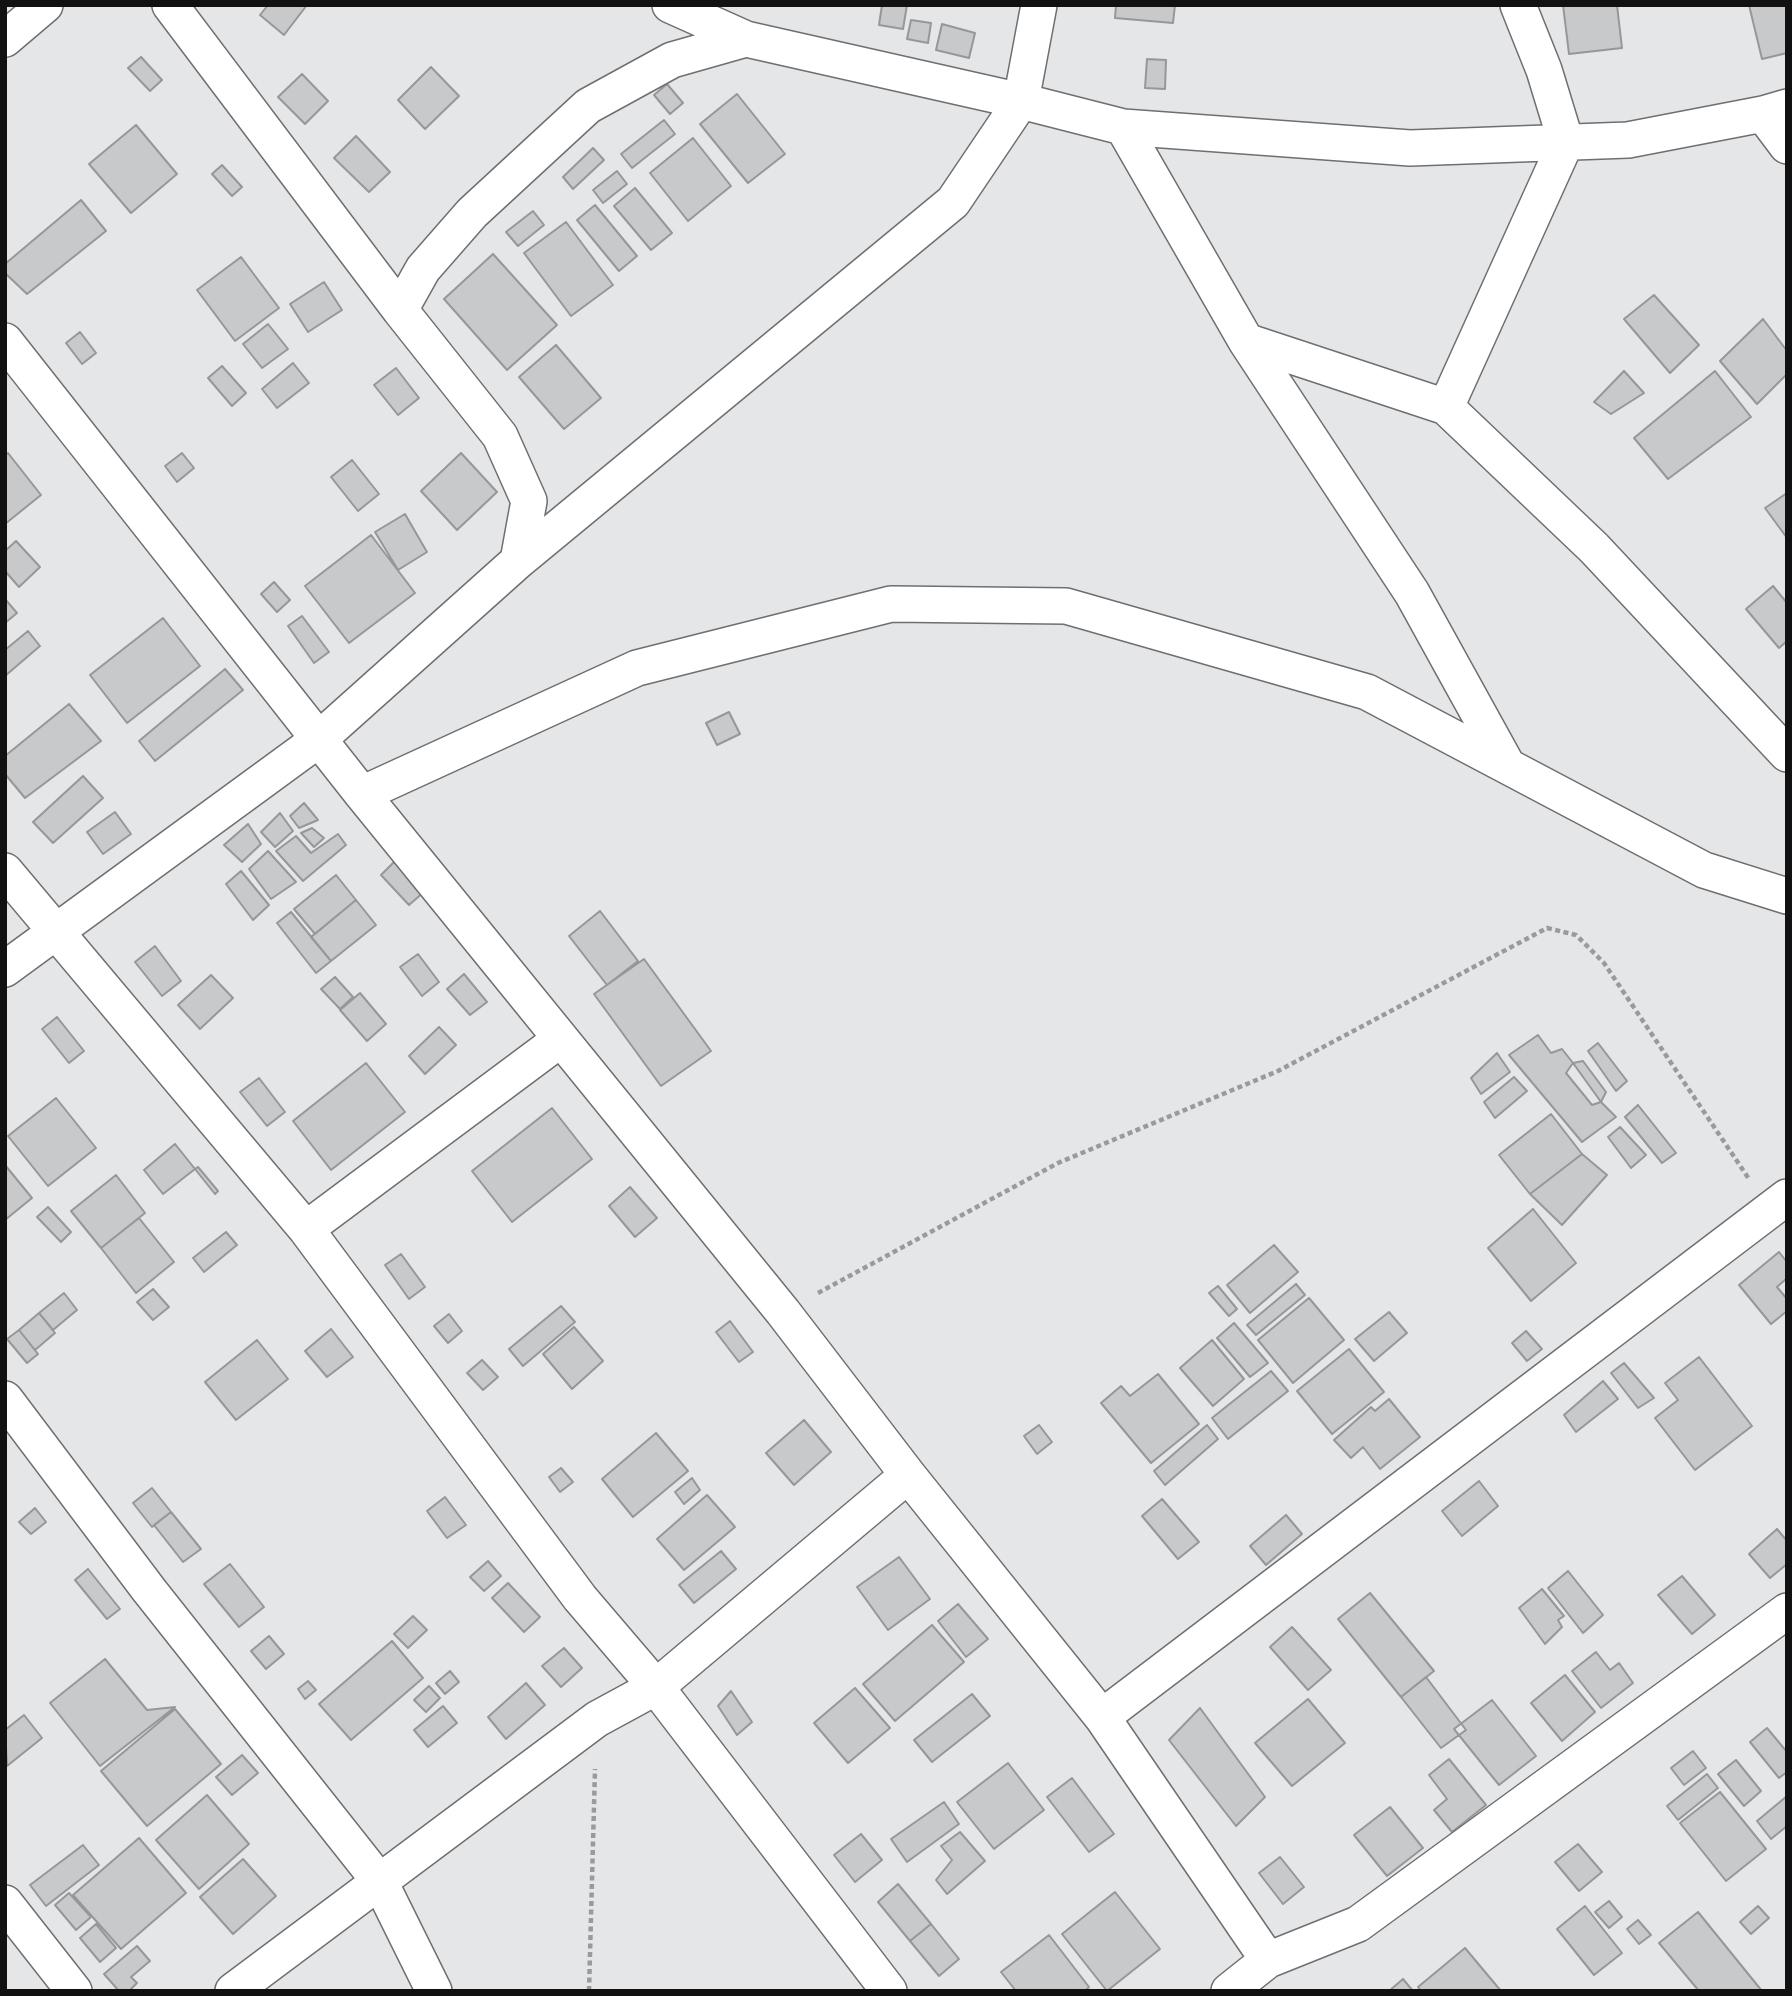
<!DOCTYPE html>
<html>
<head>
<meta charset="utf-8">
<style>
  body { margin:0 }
  #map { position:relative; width:1792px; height:1996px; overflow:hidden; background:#e5e6e7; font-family:"Fira Sans",sans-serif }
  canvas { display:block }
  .frame { position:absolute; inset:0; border:7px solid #111112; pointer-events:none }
</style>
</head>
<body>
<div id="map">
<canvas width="1792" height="1996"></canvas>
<div class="frame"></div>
</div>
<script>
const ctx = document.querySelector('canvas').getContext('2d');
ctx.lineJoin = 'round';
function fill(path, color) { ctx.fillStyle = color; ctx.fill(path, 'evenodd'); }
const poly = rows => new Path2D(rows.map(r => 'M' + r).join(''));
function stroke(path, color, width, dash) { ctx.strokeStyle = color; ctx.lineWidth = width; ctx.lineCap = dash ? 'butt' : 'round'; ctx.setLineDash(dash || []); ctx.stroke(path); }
const building = poly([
  [268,5,307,5,284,35,260,15,268,5],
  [882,5,907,5,903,29,879,25,882,5],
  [1116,5,1175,5,1173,23,1115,18,1116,5],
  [1563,5,1617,5,1622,48,1569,54,1563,5],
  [1749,5,1787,5,1787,53,1762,59,1749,5],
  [911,20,931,23,928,43,907,39,911,20],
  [942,24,975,33,969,58,936,50,942,24],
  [141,57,162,80,150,91,128,68,141,57],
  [1147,59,1166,60,1165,89,1145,88,1147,59],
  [431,67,459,96,425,129,398,100,431,67],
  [302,74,328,101,305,124,278,97,302,74],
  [667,84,683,103,670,114,654,95,667,84],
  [737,94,785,154,748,183,700,124,737,94],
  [664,120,675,134,632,168,621,154,664,120],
  [136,125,177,174,131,213,89,164,136,125],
  [356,136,390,172,369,192,334,158,356,136],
  [693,138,731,186,688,221,650,173,693,138],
  [593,148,604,160,573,189,563,177,593,148],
  [222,165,242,187,232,196,212,174,222,165],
  [617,171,627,184,603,203,593,190,617,171],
  [635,188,672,233,651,250,614,206,635,188],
  [81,200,106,231,27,294,5,273,5,264,81,200],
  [595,205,637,256,619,271,577,220,595,205],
  [533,211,544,225,518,246,506,232,533,211],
  [566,222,613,285,571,316,524,253,566,222],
  [493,254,557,325,507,370,444,299,493,254],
  [241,257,279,308,235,341,197,290,241,257],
  [324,282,342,310,308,332,290,304,324,282],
  [1654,295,1699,345,1670,373,1624,319,1654,295],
  [1763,319,1787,351,1787,374,1757,404,1720,361,1763,319],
  [268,324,288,349,262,368,243,344,268,324],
  [80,332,96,353,82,364,66,343,80,332],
  [556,345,601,398,564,429,519,377,556,345],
  [293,363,309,383,277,408,262,389,293,363],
  [222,366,246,393,232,406,208,378,222,366],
  [396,368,419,398,398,415,374,385,396,368],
  [1624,371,1644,393,1611,414,1594,402,1624,371],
  [1715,371,1751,417,1668,479,1634,438,1715,371],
  [8,453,41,495,5,524,5,455,8,453],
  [182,453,194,468,177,482,165,466,182,453],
  [461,453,497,492,457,530,421,491,461,453],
  [352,460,379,494,358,511,331,477,352,460],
  [1787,493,1787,538,1765,508,1787,493],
  [405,514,427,552,398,570,375,532,405,514],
  [371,535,415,593,349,643,305,586,371,535],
  [16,541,40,567,19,587,5,571,5,551,16,541],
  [274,582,290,600,277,612,261,594,274,582],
  [1773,586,1787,603,1787,641,1779,648,1746,609,1773,586],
  [5,599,17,613,5,623,5,599],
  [302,616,329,652,314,663,288,626,302,616],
  [163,618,200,666,127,723,90,675,163,618],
  [28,631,40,646,5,676,5,650,28,631],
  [225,669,243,690,155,761,139,741,225,669],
  [69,704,101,741,25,798,5,774,5,756,69,704],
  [729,712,740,734,717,745,706,723,729,712],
  [83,776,103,798,53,843,33,822,83,776],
  [304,803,318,820,299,828,290,816,304,803],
  [115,812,131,834,103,854,87,832,115,812],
  [280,813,293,831,275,847,261,832,280,813],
  [248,824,261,844,242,862,224,845,248,824],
  [312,828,324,838,314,847,301,833,312,828],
  [338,834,346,845,303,881,276,851,296,836,311,853,338,834],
  [268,851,296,882,271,899,249,869,268,851],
  [396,860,425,891,409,905,381,875,396,860],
  [241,871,269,905,253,920,226,884,241,871],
  [336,875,356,900,315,934,294,909,336,875],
  [356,900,376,925,331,961,311,937,356,900],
  [600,911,638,961,607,985,569,936,600,911],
  [291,912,331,961,316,973,277,923,291,912],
  [155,946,181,981,162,996,135,962,155,946],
  [418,954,439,982,422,996,400,967,418,954],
  [644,959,711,1051,661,1086,594,994,644,959],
  [464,974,487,1002,470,1015,447,989,464,974],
  [211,975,233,998,200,1029,178,1005,211,975],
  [335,977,353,997,340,1009,321,989,335,977],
  [360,993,386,1024,367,1041,340,1010,360,993],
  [57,1017,84,1051,69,1063,42,1029,57,1017],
  [439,1027,456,1045,425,1074,409,1056,439,1027],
  [1538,1035,1551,1053,1562,1049,1573,1063,1566,1073,1592,1105,1601,1102,1616,1117,1582,1142,1509,1055,1538,1035],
  [1598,1043,1627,1081,1616,1091,1588,1051,1598,1043],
  [1497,1053,1510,1072,1481,1094,1471,1078,1497,1053],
  [1583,1061,1606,1092,1601,1102,1573,1063,1583,1061],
  [366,1063,405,1112,331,1170,293,1121,366,1063],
  [1514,1077,1527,1091,1495,1118,1484,1102,1514,1077],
  [259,1078,285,1112,267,1126,240,1092,259,1078],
  [56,1098,96,1148,48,1186,8,1136,56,1098],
  [1638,1105,1676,1153,1662,1163,1625,1117,1638,1105],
  [552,1108,592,1159,512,1222,472,1171,552,1108],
  [1551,1114,1582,1154,1530,1194,1499,1155,1551,1114],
  [1620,1127,1646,1155,1631,1168,1608,1137,1620,1127],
  [175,1144,195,1169,163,1194,144,1170,175,1144],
  [1582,1154,1607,1175,1562,1225,1530,1194,1582,1154],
  [5,1165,32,1198,5,1220,5,1165],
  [198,1167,218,1191,215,1194,195,1169,198,1167],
  [116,1175,145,1213,101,1248,71,1211,116,1175],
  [630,1187,657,1218,635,1237,609,1206,630,1187],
  [48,1207,71,1232,61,1242,37,1217,48,1207],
  [1533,1209,1576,1263,1531,1301,1488,1248,1533,1209],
  [139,1218,174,1262,136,1293,101,1248,139,1218],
  [226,1232,237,1245,204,1272,193,1258,226,1232],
  [1274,1245,1298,1272,1250,1313,1227,1285,1274,1245],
  [1779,1252,1787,1262,1787,1278,1777,1287,1787,1299,1787,1311,1771,1324,1739,1285,1779,1252],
  [401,1254,425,1287,409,1299,385,1265,401,1254],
  [1296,1284,1305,1295,1256,1335,1247,1325,1296,1284],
  [1218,1286,1237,1309,1229,1316,1209,1293,1218,1286],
  [153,1289,169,1307,153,1320,137,1302,153,1289],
  [64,1293,77,1310,53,1330,39,1313,64,1293],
  [1309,1298,1344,1340,1293,1383,1258,1340,1309,1298],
  [561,1306,575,1322,523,1366,509,1349,561,1306],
  [1389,1312,1407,1333,1374,1361,1355,1339,1389,1312],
  [39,1313,55,1333,35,1350,19,1330,39,1313],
  [449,1314,462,1331,448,1343,434,1326,449,1314],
  [730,1321,753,1352,739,1362,716,1332,730,1321],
  [1234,1323,1268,1363,1250,1377,1217,1338,1234,1323],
  [574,1327,603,1361,572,1389,543,1354,574,1327],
  [331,1329,353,1357,327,1377,305,1351,331,1329],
  [19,1330,38,1354,27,1363,7,1339,19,1330],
  [1526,1331,1542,1349,1527,1361,1512,1343,1526,1331],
  [257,1340,288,1379,236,1420,205,1382,257,1340],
  [1212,1340,1244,1379,1213,1406,1180,1368,1212,1340],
  [1349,1349,1384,1392,1332,1434,1297,1391,1349,1349],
  [1699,1357,1752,1426,1695,1470,1655,1418,1678,1400,1665,1383,1699,1357],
  [482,1360,498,1377,483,1390,467,1373,482,1360],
  [1624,1363,1654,1398,1638,1408,1611,1373,1624,1363],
  [1271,1371,1288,1391,1228,1439,1212,1418,1271,1371],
  [1158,1374,1199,1424,1151,1463,1101,1403,1121,1386,1130,1396,1158,1374],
  [1603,1381,1618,1399,1576,1432,1564,1415,1603,1381],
  [1389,1399,1420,1437,1380,1469,1363,1447,1351,1458,1334,1440,1371,1407,1375,1411,1389,1399],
  [804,1420,831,1452,794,1485,766,1453,804,1420],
  [1039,1425,1052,1442,1037,1454,1024,1436,1039,1425],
  [1207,1425,1218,1439,1165,1485,1154,1471,1207,1425],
  [656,1433,688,1471,633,1517,602,1479,656,1433],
  [561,1468,573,1482,560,1492,549,1477,561,1468],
  [692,1478,700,1490,684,1504,675,1492,692,1478],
  [1479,1481,1498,1506,1462,1536,1442,1511,1479,1481],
  [152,1488,171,1512,152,1527,133,1503,152,1488],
  [707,1495,735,1527,684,1570,657,1539,707,1495],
  [445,1497,466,1525,447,1538,427,1511,445,1497],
  [1162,1499,1199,1542,1178,1559,1142,1516,1162,1499],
  [35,1508,46,1522,31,1534,19,1522,35,1508],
  [171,1512,201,1549,183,1562,154,1525,171,1512],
  [1286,1515,1302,1534,1266,1565,1250,1546,1286,1515],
  [1777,1529,1787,1541,1787,1564,1770,1578,1749,1554,1777,1529],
  [721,1551,736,1569,694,1603,679,1585,721,1551],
  [899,1557,930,1599,888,1630,857,1587,899,1557],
  [488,1561,501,1576,484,1591,470,1577,488,1561],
  [230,1564,264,1607,239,1627,204,1584,230,1564],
  [88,1569,120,1609,107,1619,75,1580,88,1569],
  [1568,1571,1603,1615,1583,1633,1548,1588,1568,1571],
  [1682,1576,1715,1615,1692,1634,1658,1595,1682,1576],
  [508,1583,540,1617,524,1632,492,1598,508,1583],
  [1542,1589,1564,1616,1558,1620,1562,1627,1545,1644,1519,1608,1542,1589],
  [1370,1593,1434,1671,1401,1697,1338,1619,1370,1593],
  [958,1604,988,1639,966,1657,938,1621,958,1604],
  [413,1616,427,1630,408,1648,394,1634,413,1616],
  [932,1625,964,1662,895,1721,863,1684,932,1625],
  [1292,1627,1331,1670,1308,1690,1270,1647,1292,1627],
  [269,1636,284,1654,266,1669,251,1651,269,1636],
  [392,1641,423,1678,351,1740,319,1704,392,1641],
  [564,1648,582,1668,561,1687,542,1666,564,1648],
  [1596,1652,1610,1670,1619,1663,1633,1683,1601,1708,1572,1671,1596,1652],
  [105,1659,147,1710,175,1707,100,1766,50,1703,105,1659],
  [450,1671,459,1682,445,1694,436,1683,450,1671],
  [1565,1675,1595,1712,1562,1741,1531,1703,1565,1675],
  [1426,1677,1466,1730,1441,1748,1401,1697,1426,1677],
  [308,1681,316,1690,305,1699,298,1689,308,1681],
  [526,1683,545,1705,506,1739,488,1717,526,1683],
  [429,1686,440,1698,426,1712,414,1700,429,1686],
  [855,1688,890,1728,848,1763,814,1723,855,1688],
  [731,1691,752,1722,737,1735,718,1706,731,1691],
  [972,1694,990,1716,932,1762,914,1740,972,1694],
  [1308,1699,1345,1743,1292,1786,1255,1743,1308,1699],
  [1492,1700,1536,1756,1499,1785,1454,1729,1492,1700],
  [443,1706,457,1723,428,1747,414,1730,443,1706],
  [1200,1708,1265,1797,1236,1826,1169,1740,1200,1708],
  [175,1709,221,1764,147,1826,101,1771,175,1709],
  [24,1715,42,1738,7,1766,5,1730,24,1715],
  [1767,1728,1787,1752,1787,1772,1779,1778,1750,1742,1767,1728],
  [1693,1751,1706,1768,1684,1785,1671,1768,1693,1751],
  [242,1755,258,1773,232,1795,216,1777,242,1755],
  [1449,1759,1486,1805,1452,1832,1434,1810,1447,1799,1429,1775,1449,1759],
  [1736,1760,1761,1791,1744,1806,1718,1774,1736,1760],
  [1008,1763,1044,1810,994,1849,957,1802,1008,1763],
  [1707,1774,1718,1788,1678,1820,1667,1806,1707,1774],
  [1072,1778,1114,1834,1089,1852,1047,1797,1072,1778],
  [1720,1792,1766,1849,1726,1881,1680,1823,1720,1792],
  [207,1795,249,1844,199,1889,156,1840,207,1795],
  [1787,1796,1787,1826,1771,1839,1757,1821,1787,1796],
  [944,1802,959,1824,907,1862,891,1839,944,1802],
  [1390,1807,1423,1848,1387,1876,1354,1835,1390,1807],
  [960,1832,985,1861,947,1894,936,1880,952,1860,941,1846,960,1832],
  [861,1834,882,1860,855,1882,834,1855,861,1834],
  [139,1838,186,1893,121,1949,73,1895,139,1838],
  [1578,1844,1602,1872,1579,1891,1555,1862,1578,1844],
  [83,1845,99,1865,46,1906,30,1885,83,1845],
  [1280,1857,1304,1887,1283,1904,1259,1873,1280,1857],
  [243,1859,276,1896,233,1934,200,1897,243,1859],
  [898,1884,931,1924,910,1941,878,1902,898,1884],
  [1115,1892,1160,1949,1107,1991,1062,1934,1115,1892],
  [69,1893,91,1917,76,1930,55,1905,69,1893],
  [1609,1901,1622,1917,1609,1928,1595,1912,1609,1901],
  [1585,1906,1622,1953,1594,1975,1557,1929,1585,1906],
  [1758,1906,1769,1918,1751,1934,1740,1922,1758,1906],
  [1698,1912,1762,1991,1699,1991,1659,1943,1698,1912],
  [1638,1920,1651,1935,1639,1944,1627,1929,1638,1920],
  [96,1924,116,1948,100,1962,80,1938,96,1924],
  [931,1924,959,1959,939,1976,910,1941,931,1924],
  [1049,1935,1089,1987,1085,1991,1016,1991,1001,1972,1049,1935],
  [137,1946,150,1961,131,1977,137,1983,129,1991,119,1991,104,1974,137,1946],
  [1465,1948,1501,1991,1421,1991,1418,1987,1465,1948],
  [1403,1979,1413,1991,1389,1991,1403,1979]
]);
const path = poly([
  [818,1293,1058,1163,1278,1071,1547,928,1576,935,1604,963,1749,1179],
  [589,1991,595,1769]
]);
const street = poly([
  [170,5,400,310,500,436,529,501,518,561],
  [670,5,746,39,1021,101,1123,127,1410,148,1628,140,1763,114,1787,107],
  [5,39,45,5],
  [1763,114,1787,146],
  [1123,127,1246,341,1446,407,1594,548,1787,754],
  [400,310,423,269,472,213,588,106,672,60,746,39],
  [5,341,362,794,783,1312,908,1475,1102,1717,1268,1960],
  [1246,341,1412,593,1507,765],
  [1446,407,1566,142,1544,70,1518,5],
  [362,794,637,668,891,604,1066,606,1367,692,1704,870,1787,896],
  [5,871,306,1229,580,1598,656,1687,889,1991],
  [5,969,318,740,518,561,953,202,1021,101,1039,5],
  [306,1229,561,1039],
  [5,1399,149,1590,380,1882,434,1991],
  [1102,1717,1787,1197],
  [5,1903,74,1991],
  [233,1991,597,1719,656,1687,908,1475],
  [1229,1991,1268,1960,1358,1924,1787,1611]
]);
fill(building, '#c8c9cb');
stroke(building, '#969798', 2);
stroke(street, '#6f6f71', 38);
stroke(path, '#999a9b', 4.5, [5, 3.5]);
stroke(street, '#fff', 35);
</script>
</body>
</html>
